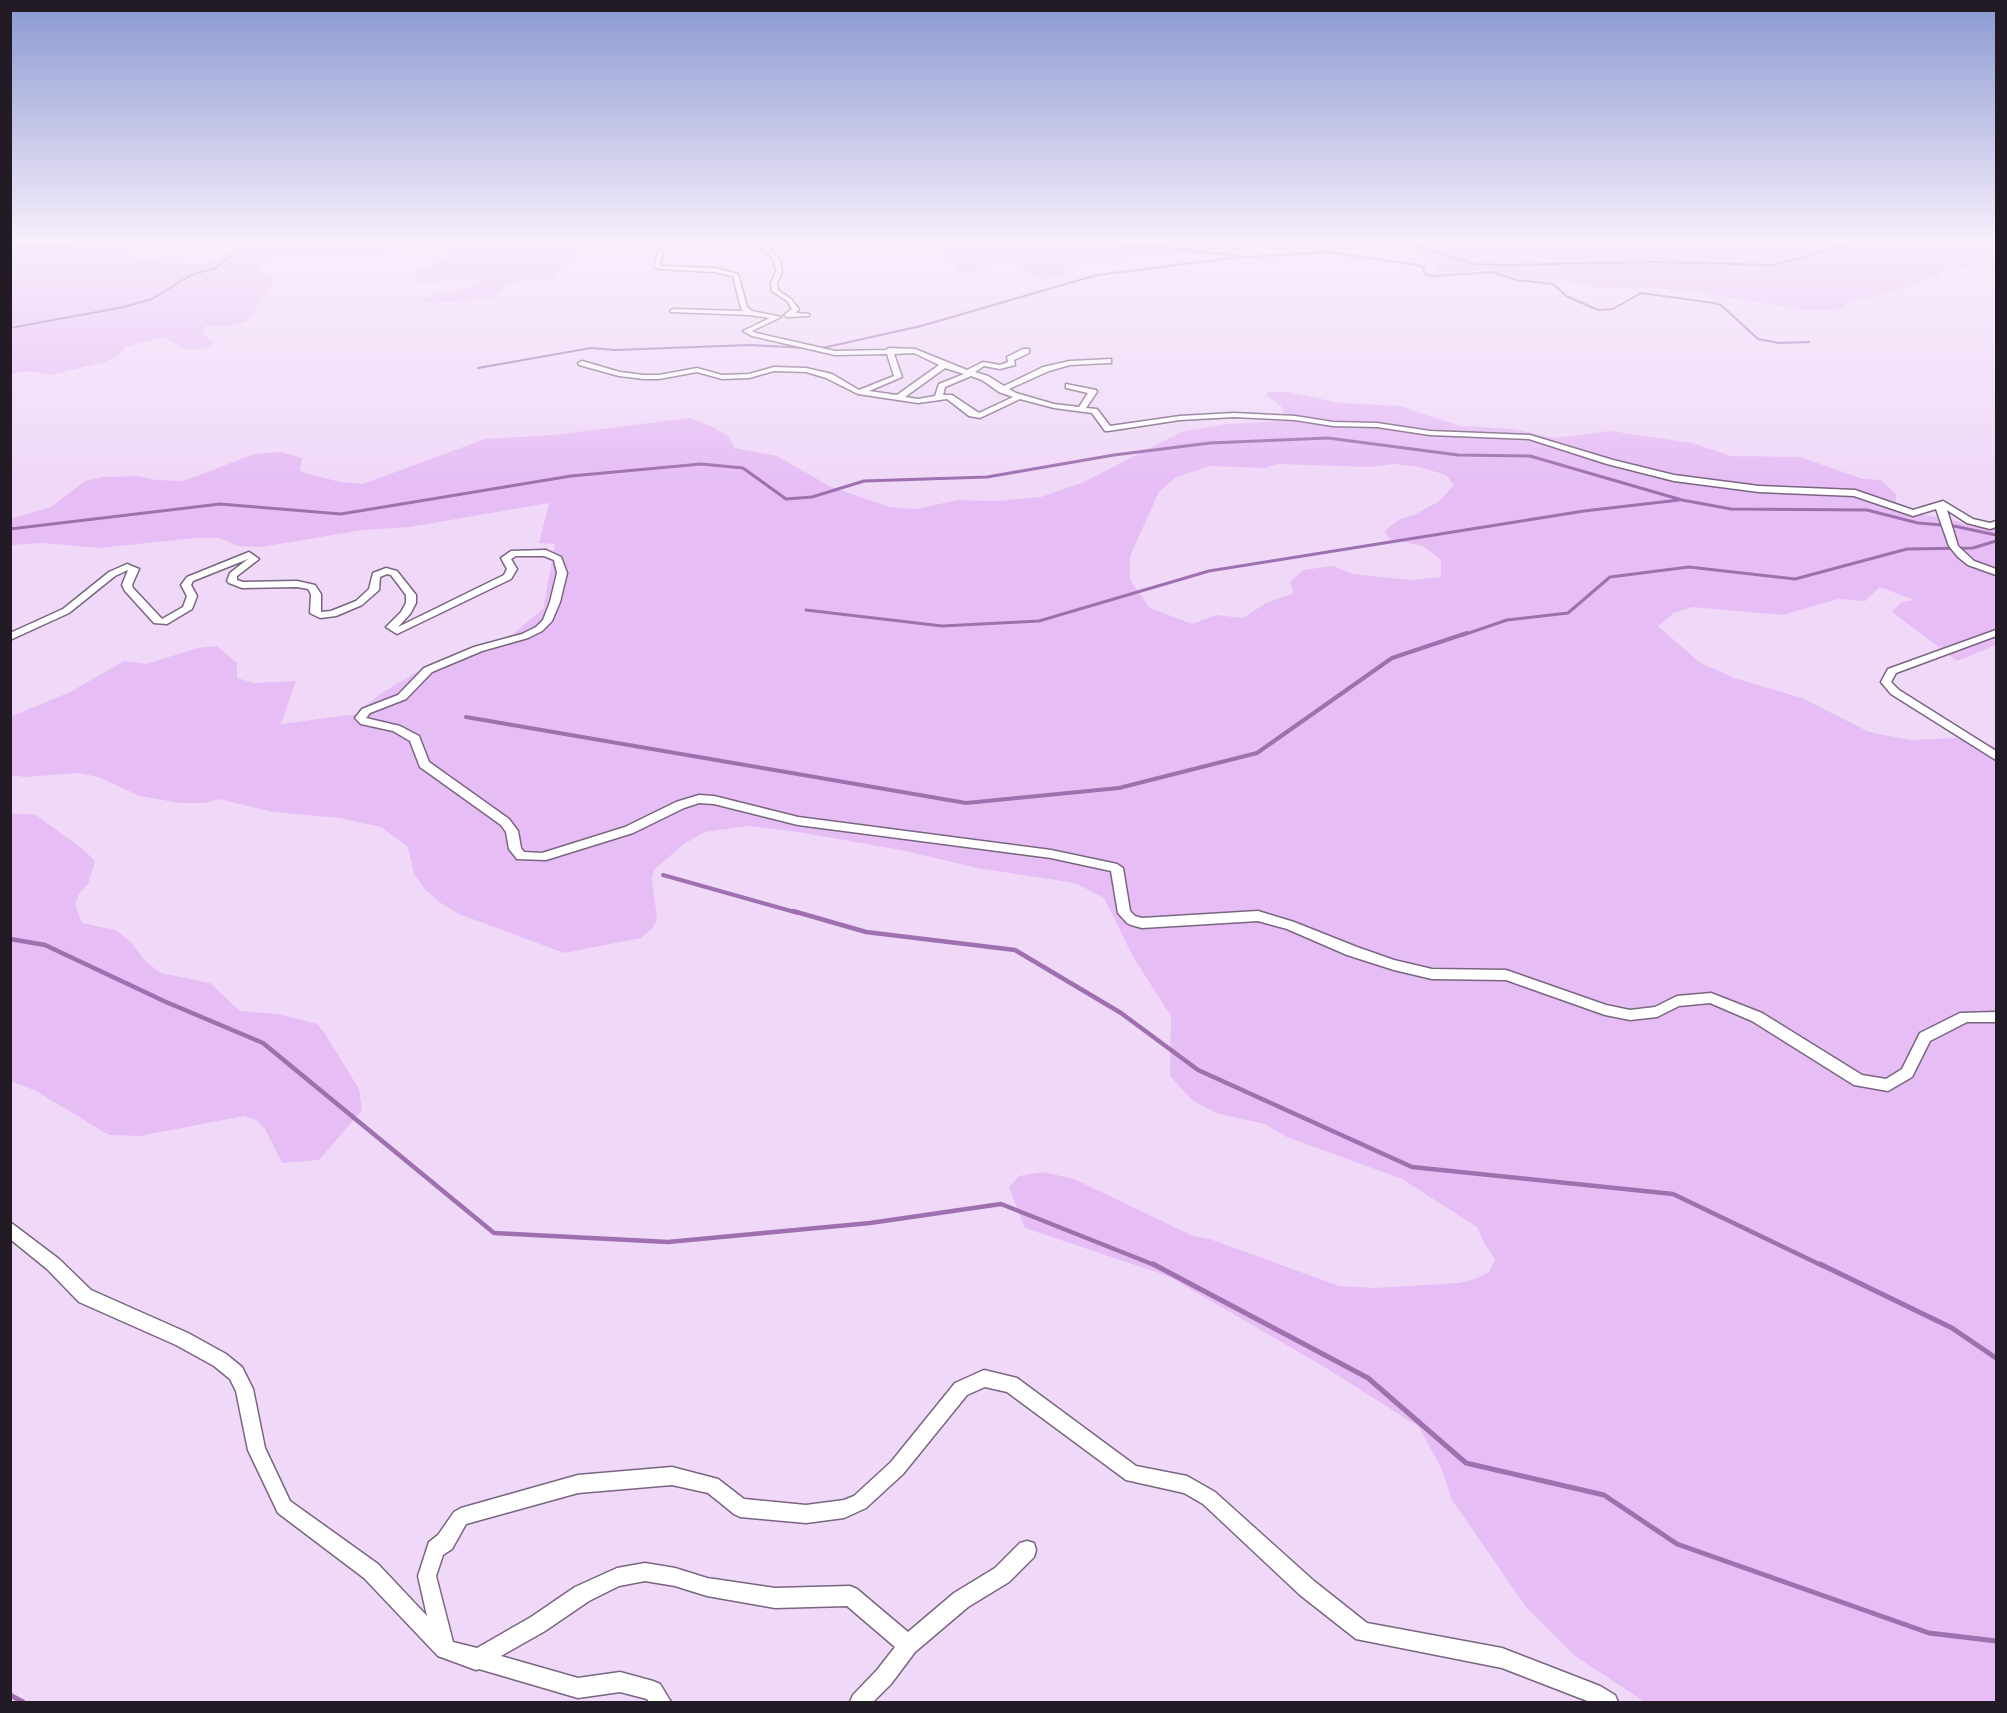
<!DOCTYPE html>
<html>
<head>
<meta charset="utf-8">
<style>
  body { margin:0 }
  #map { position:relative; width:2007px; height:1713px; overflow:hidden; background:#f0d9f8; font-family:"Times New Roman",serif }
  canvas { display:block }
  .frame { position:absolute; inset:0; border:12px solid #221a25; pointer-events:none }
</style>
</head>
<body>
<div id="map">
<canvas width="2007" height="1713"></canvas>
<div class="frame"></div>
</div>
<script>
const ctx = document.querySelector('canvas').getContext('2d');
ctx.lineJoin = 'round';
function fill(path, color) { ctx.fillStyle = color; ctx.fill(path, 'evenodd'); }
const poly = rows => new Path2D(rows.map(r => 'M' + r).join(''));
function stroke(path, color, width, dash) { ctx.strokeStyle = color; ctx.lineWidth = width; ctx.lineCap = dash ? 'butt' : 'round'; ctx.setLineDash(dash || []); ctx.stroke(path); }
const green = poly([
  [10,242,119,244,130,248,134,251,133,256,147,261,205,265,254,242,591,242,574,252,559,267,554,278,508,283,493,298,440,303,422,302,423,297,468,288,477,281,469,279,424,283,412,279,416,273,449,256,452,251,450,249,339,256,277,255,263,259,257,271,274,278,274,283,246,322,227,327,206,326,201,332,214,343,205,349,184,349,164,337,125,347,118,356,105,362,51,375,27,371,11,374],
  [938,242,1240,242,1197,253,1086,258,1077,260,1064,276,1041,279,1012,262,999,259,971,272,959,274,939,248],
  [1391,242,1996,242,1996,270,1959,268,1942,271,1939,278,1931,277,1912,286,1851,302,1836,311,1807,310,1682,290,1640,287,1597,288,1558,280,1527,279,1488,269,1438,272,1435,267,1441,261],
  [1267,392,1290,392,1339,403,1400,406,1460,426,1513,429,1553,438,1610,431,1693,443,1730,456,1800,457,1863,479,1881,480,1896,494,1896,509,1996,529,1996,645,1957,661,1892,612,1901,602,1914,600,1880,587,1865,601,1839,599,1782,615,1692,607,1674,613,1658,626,1699,662,1734,678,1802,698,1869,732,1910,740,1956,738,1996,746,1996,1702,1645,1702,1575,1656,1526,1607,1452,1500,1442,1470,1419,1427,1326,1368,1168,1276,1025,1228,1009,1187,1019,1176,1043,1172,1074,1179,1193,1236,1210,1239,1339,1286,1374,1288,1459,1283,1475,1279,1489,1272,1495,1259,1484,1243,1477,1227,1402,1179,1287,1137,1265,1124,1219,1114,1193,1101,1170,1076,1171,1016,1133,957,1104,898,1075,883,977,868,906,851,798,832,749,826,705,832,684,844,654,870,652,879,657,919,652,929,641,938,564,953,459,914,439,902,425,889,414,874,408,847,381,827,340,818,273,812,219,799,206,803,180,803,140,796,98,777,78,773,25,777,10,775,10,717,70,692,124,661,146,664,198,648,217,646,237,663,237,678,254,683,296,681,281,724,356,714,380,694,422,669,513,634,543,609,555,544,539,543,549,503,410,527,362,530,261,547,237,546,220,538,196,538,99,548,43,543,11,545,11,519,51,507,85,481,102,477,137,476,156,480,184,481,254,454,281,452,302,458,300,470,305,473,340,482,363,484,485,439,553,435,689,418,713,427,728,436,735,448,777,456,829,486,889,507,916,509,958,500,997,501,1041,497,1084,482,1181,432,1226,424,1284,421,1282,407,1267,396],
  [1278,464,1370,467,1394,464,1419,467,1446,475,1454,485,1438,502,1414,515,1400,519,1384,531,1390,539,1423,546,1441,560,1441,577,1410,580,1352,574,1333,566,1303,570,1290,582,1294,593,1266,603,1243,618,1216,615,1192,624,1150,608,1130,580,1130,556,1159,492,1175,478,1209,466,1265,468],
  [11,813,36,815,84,850,95,861,88,884,79,894,75,904,82,923,115,930,130,941,146,962,161,973,210,983,240,1011,278,1014,317,1024,324,1032,359,1089,362,1110,319,1160,282,1163,265,1129,256,1120,244,1116,140,1136,109,1135,36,1091,11,1081]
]);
const streamFar4 = poly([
  [1043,242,1170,248,1246,257,1328,252,1418,265,1424,268,1423,272,1427,275,1434,276,1493,272,1516,280,1553,284,1566,296,1598,310,1613,309,1641,293,1714,303,1721,305,1758,339,1779,343,1809,342],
  [1405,242,1473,264,1502,265,1655,262,1774,265,1857,242],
  [10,247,208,242],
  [1226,253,1251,242],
  [10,328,124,307,152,299,191,275,216,268,246,242],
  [818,349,921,326,1097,275,1240,257],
  [478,368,591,348,615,350,750,345,807,348]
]);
const streamFar3 = poly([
  [10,529,220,504,341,514,571,476,701,464,743,468,786,499,812,497,864,481,987,477,1114,455,1210,443,1328,438,1458,455,1530,456,1682,500,1731,509,1867,510,1918,523,1954,526,1996,535],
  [806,610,942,626,1039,621,1209,571,1584,511,1679,500],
  [1463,635,1507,620,1568,613,1610,577,1689,567,1795,579,1907,549,1973,548,1996,541]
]);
const streamFar2 = poly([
  [466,717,966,803,1119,788,1257,753,1392,658,1467,633],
  [663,875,798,913]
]);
const streamFar1 = poly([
  [793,911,866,932,1015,950,1121,1013,1198,1070,1412,1167,1673,1194,1823,1266],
  [10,939,45,945,166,1002,263,1043,494,1233,668,1242,870,1223,1001,1204,1157,1266]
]);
const stream = poly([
  [1153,1264,1368,1378,1466,1463,1604,1495,1677,1544,1929,1633,1996,1641],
  [1820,1264,1952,1328,1996,1358],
  [10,1695,23,1702]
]);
const street = poly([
  [760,242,766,242,766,246,780,260,782,272,777,283,778,290,791,299,798,308,799,309,796,313,809,314,809,316,787,317,784,315,792,309,787,301,772,291,771,283,776,272,774,260,761,247,760,242],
  [660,251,663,253,660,265,662,266,714,268,738,274,747,307,752,311,781,317,752,331,756,333,835,351,886,350,889,348,915,349,967,370,983,362,1000,365,1008,362,1007,357,1023,349,1029,349,1029,353,1014,360,1015,365,1000,369,984,366,975,372,988,376,1004,386,1043,367,1070,361,1111,359,1111,363,1108,363,1070,365,1049,371,1009,389,1016,393,1054,404,1079,407,1088,393,1066,388,1066,384,1096,390,1097,392,1086,408,1097,409,1110,426,1180,416,1234,413,1295,416,1333,422,1377,423,1430,431,1530,435,1613,460,1674,475,1759,486,1855,490,1913,510,1943,501,1973,519,1990,523,1996,521,1996,527,1990,529,1967,523,1947,510,1958,546,1974,561,1996,569,1996,575,1968,565,1958,557,1949,546,1936,509,1913,516,1854,496,1759,492,1674,481,1607,464,1529,439,1430,435,1377,427,1333,426,1295,420,1234,417,1180,420,1108,431,1105,431,1092,413,1054,408,1020,399,980,418,969,416,947,399,918,403,858,394,826,378,806,372,774,371,749,378,722,379,697,372,659,379,644,379,619,376,579,365,578,363,582,361,620,372,644,375,659,375,697,368,722,375,749,374,774,367,806,368,832,374,859,390,894,376,887,354,835,355,752,336,743,331,770,318,750,315,671,312,670,311,673,309,743,311,741,308,733,276,714,272,659,269,654,266,657,253,660,251],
  [914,353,939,365,897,395,869,391,902,377,894,354,914,353],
  [945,368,964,374,939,384,935,396,918,399,905,397,945,368],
  [971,376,982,380,999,392,1013,397,979,413,952,395,943,395,945,387,971,376],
  [546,550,561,557,567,573,560,602,552,621,542,631,528,638,482,651,432,672,406,699,370,713,366,718,400,726,419,736,429,762,509,819,518,831,521,848,524,852,542,853,625,827,676,802,699,795,714,796,798,817,1051,850,1117,864,1123,868,1130,911,1135,916,1142,918,1258,911,1294,922,1357,947,1394,960,1432,969,1506,970,1606,1005,1630,1010,1655,1007,1677,996,1711,993,1762,1013,1862,1075,1886,1079,1902,1069,1920,1033,1960,1013,1996,1012,1996,1022,1967,1022,1930,1041,1912,1077,1888,1091,1854,1085,1752,1021,1710,1003,1679,1006,1657,1017,1630,1020,1605,1015,1506,980,1432,979,1394,970,1347,955,1287,929,1258,921,1142,928,1131,925,1127,923,1118,913,1111,871,1051,858,798,825,714,804,699,803,684,808,633,833,546,860,517,859,509,849,506,832,501,825,420,767,410,741,393,731,361,724,355,718,362,709,398,695,424,668,474,647,522,634,536,627,543,620,550,602,557,573,554,560,544,556,516,556,511,559,517,569,511,579,397,634,386,627,401,612,406,603,406,595,391,575,387,574,380,577,379,590,362,605,336,616,320,618,310,613,311,594,308,589,297,587,242,588,229,583,227,581,230,573,248,559,193,581,191,585,197,596,192,609,167,624,154,623,125,591,122,585,128,570,115,576,69,613,10,640,10,633,63,609,109,572,127,564,139,569,132,585,133,588,162,619,183,607,187,596,181,585,187,577,249,552,259,559,237,576,237,580,243,582,297,581,315,585,321,594,321,612,331,611,356,601,369,589,373,573,386,568,397,571,416,595,416,603,410,614,398,627,504,575,507,569,501,558,511,551,546,550],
  [1996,630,1996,636,1896,673,1891,682,1899,690,1996,751,1996,760,1891,694,1881,682,1888,669,1996,630],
  [10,1222,59,1259,91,1290,188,1333,226,1354,242,1367,253,1389,265,1448,290,1501,378,1564,427,1616,418,1576,429,1542,438,1535,454,1512,461,1508,578,1475,672,1467,718,1479,744,1499,806,1505,844,1500,854,1496,891,1462,955,1383,984,1370,1017,1378,1136,1466,1187,1476,1215,1492,1314,1581,1367,1623,1502,1648,1600,1686,1615,1695,1618,1702,1590,1702,1502,1668,1356,1639,1300,1595,1203,1504,1184,1493,1126,1480,1007,1392,985,1387,967,1395,903,1474,866,1508,844,1518,806,1523,740,1517,734,1514,708,1493,672,1485,578,1493,466,1524,452,1549,443,1555,436,1576,453,1642,477,1648,531,1617,575,1587,617,1568,645,1563,675,1568,707,1578,775,1588,850,1586,857,1589,908,1632,954,1593,995,1568,1020,1543,1027,1541,1034,1543,1036,1550,1034,1557,1009,1582,968,1607,915,1652,891,1684,873,1702,850,1702,853,1695,877,1670,895,1647,847,1606,775,1608,707,1596,675,1586,645,1581,619,1586,589,1601,545,1631,501,1656,578,1678,620,1672,653,1681,660,1684,671,1702,649,1702,647,1699,620,1692,578,1698,479,1669,476,1670,438,1656,364,1578,278,1513,248,1450,236,1391,230,1379,214,1366,176,1345,79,1302,47,1269,10,1239,10,1222]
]);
fill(green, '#e6bef5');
stroke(streamFar4, '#9e70af', 2);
stroke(streamFar3, '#9e70af', 3);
stroke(streamFar2, '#9e70af', 4);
stroke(streamFar1, '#9e70af', 4.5);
stroke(stream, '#9e70af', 5);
stroke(street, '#796580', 3);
fill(street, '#fff');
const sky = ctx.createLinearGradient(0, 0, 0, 481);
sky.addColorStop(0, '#8a99d1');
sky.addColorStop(0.5, '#f8eefc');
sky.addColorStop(1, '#f8eefc00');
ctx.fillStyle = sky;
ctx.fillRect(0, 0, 2007, 481);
</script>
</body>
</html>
